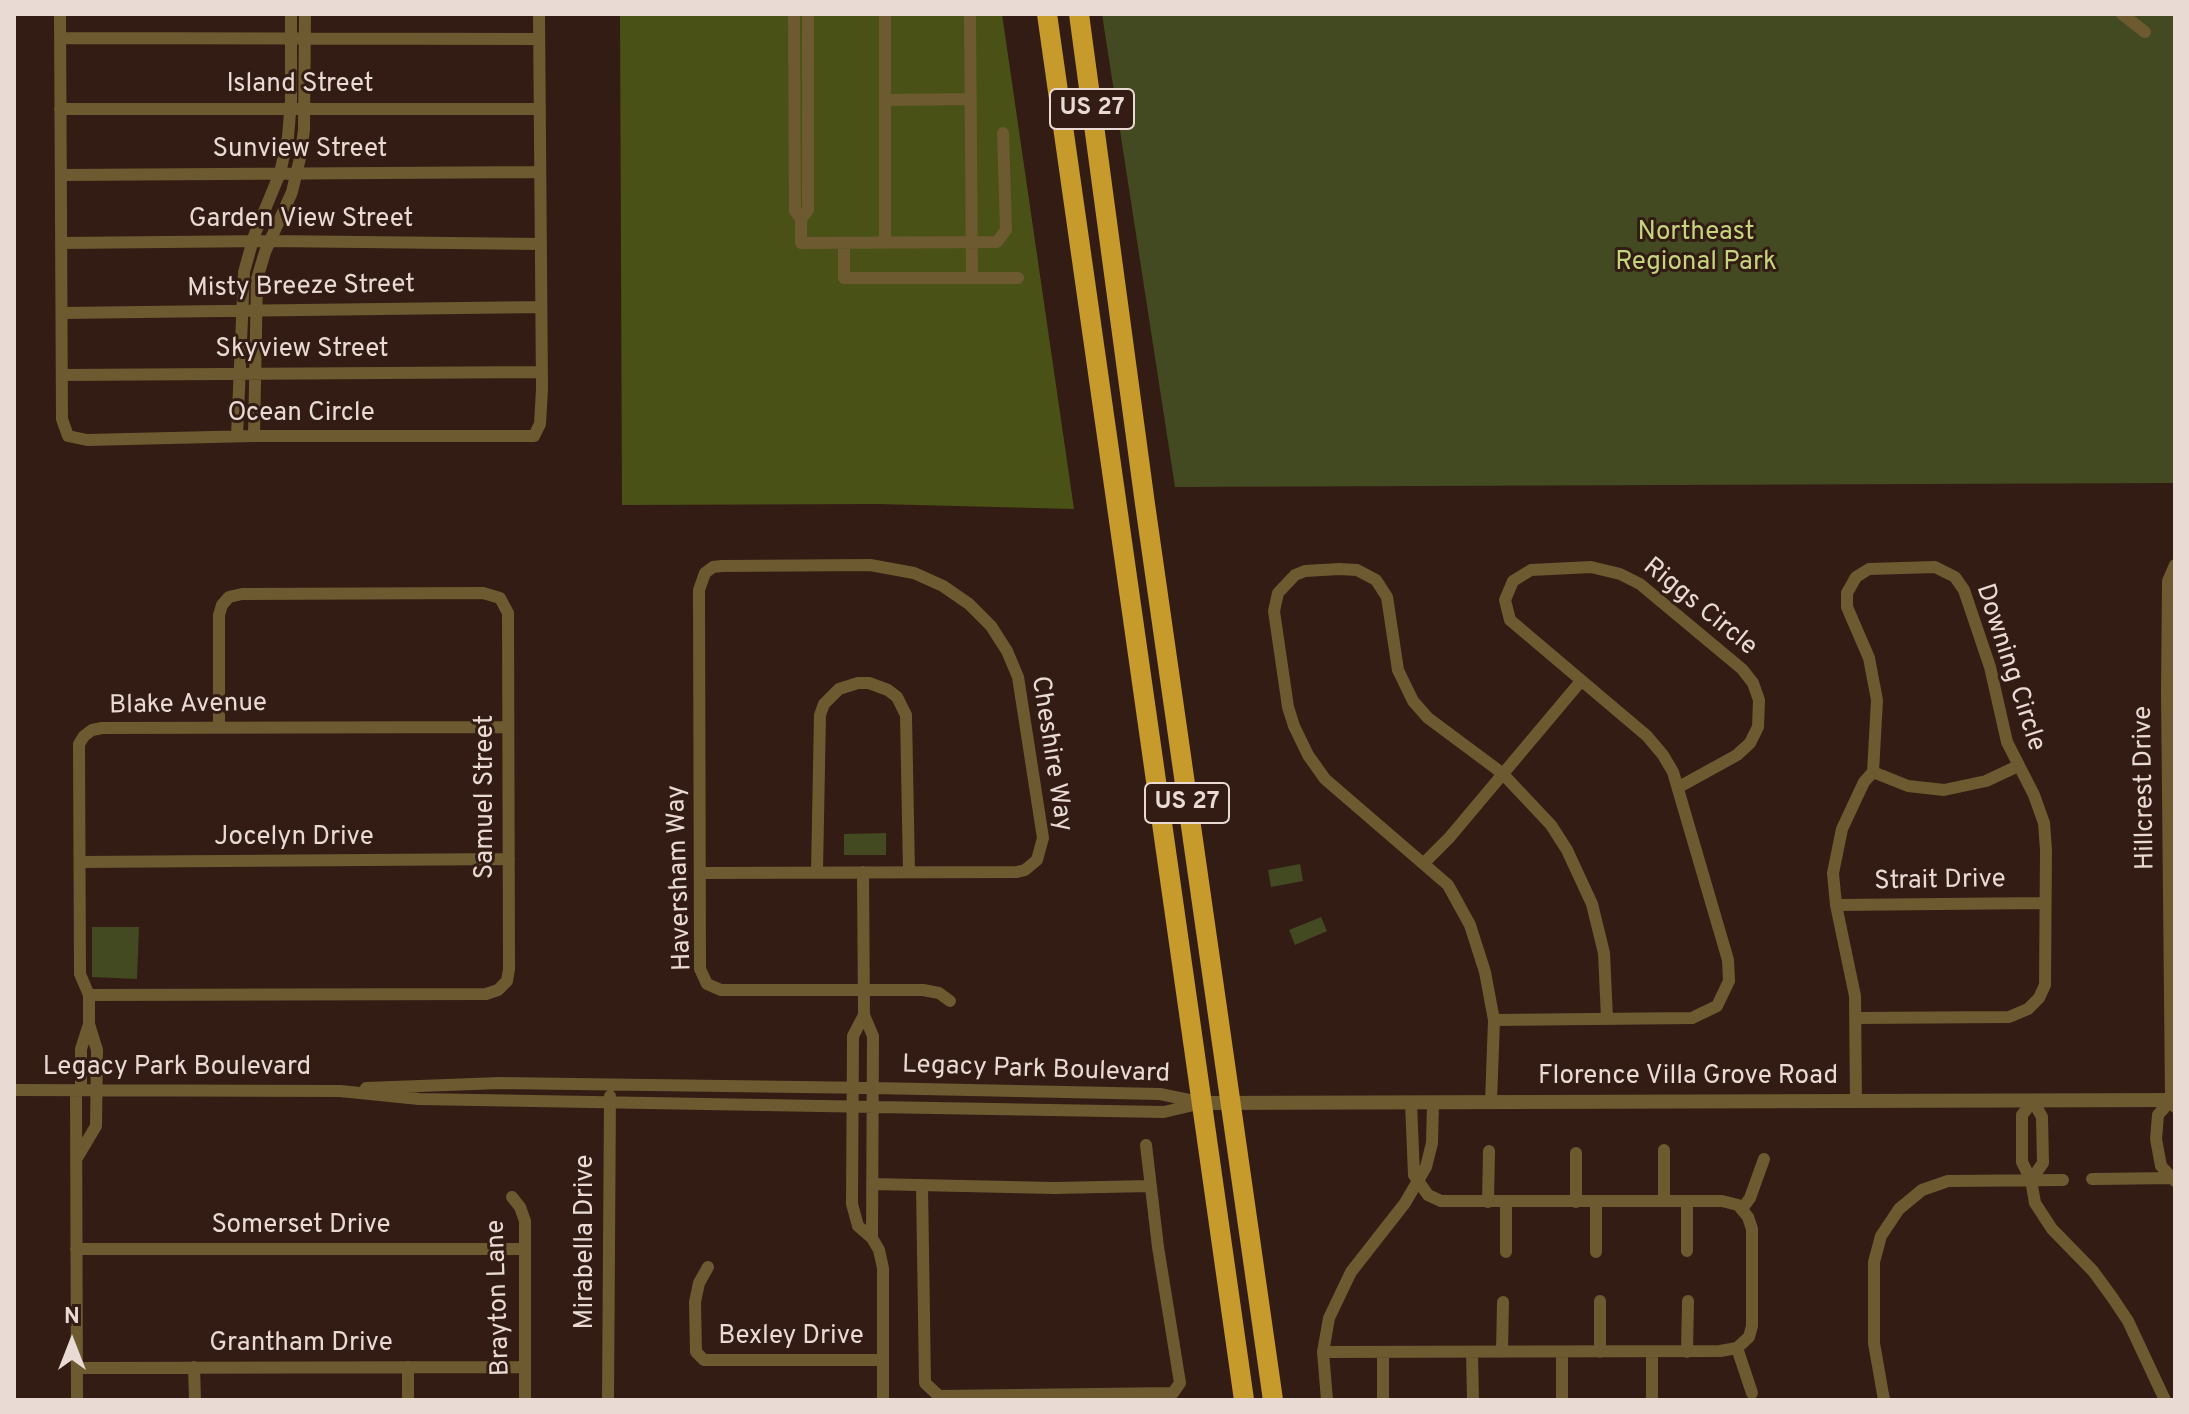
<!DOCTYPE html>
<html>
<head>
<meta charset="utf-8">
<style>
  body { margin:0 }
  #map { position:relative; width:2189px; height:1414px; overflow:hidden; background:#321c14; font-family:Overpass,sans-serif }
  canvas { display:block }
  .frame { position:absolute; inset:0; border:16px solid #e9dad4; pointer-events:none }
  .north { position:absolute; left:32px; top:1302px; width:80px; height:80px; -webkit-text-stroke:6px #321c14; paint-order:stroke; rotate:0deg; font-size:22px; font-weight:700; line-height:32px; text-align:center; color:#e9dad4 }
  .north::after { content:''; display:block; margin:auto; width:28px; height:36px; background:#e9dad4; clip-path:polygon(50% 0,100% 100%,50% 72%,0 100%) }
</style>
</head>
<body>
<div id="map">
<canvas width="2189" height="1414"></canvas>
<div class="frame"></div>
<div class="north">N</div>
</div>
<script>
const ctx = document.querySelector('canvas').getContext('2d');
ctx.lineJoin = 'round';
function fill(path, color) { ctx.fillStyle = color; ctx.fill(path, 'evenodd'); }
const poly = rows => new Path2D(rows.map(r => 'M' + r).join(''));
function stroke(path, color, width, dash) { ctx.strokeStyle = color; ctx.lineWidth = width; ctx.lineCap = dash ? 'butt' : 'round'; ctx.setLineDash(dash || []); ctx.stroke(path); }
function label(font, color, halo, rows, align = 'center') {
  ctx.font = font + ' Overpass,sans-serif'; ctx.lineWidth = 6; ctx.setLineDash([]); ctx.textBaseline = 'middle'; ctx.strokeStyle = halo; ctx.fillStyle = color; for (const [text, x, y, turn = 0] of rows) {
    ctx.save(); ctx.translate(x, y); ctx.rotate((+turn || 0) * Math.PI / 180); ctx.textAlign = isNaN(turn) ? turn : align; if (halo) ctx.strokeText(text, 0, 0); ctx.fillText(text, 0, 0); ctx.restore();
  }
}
const green = poly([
  [1102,14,2175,14,2175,483,1175,487],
  [886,833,886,855,844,855,844,834],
  [1300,864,1303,881,1271,887,1268,870],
  [1321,917,1327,931,1295,945,1289,930],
  [92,927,139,927,137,979,92,977]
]);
const forest = poly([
  [620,14,1002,14,1074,509,878,504,622,505]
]);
const minor = poly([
  [60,14,62,419,68,436,87,440,254,436,534,436,540,424,542,389,539,14],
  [794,14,795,211,801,219,808,210,808,14],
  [885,14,885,243],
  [970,14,972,278],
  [2122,14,2145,32],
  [60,38,539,39],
  [885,100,971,99],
  [60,109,540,109],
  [61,175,540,172],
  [801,219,801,243,997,242,1006,230,1003,133],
  [61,243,270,241,541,244],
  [844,243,844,278,1018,278],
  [62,313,541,307],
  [62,375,542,372],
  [237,436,244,272,254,236,280,173,288,137,291,101,291,14],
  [254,436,257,279,265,252,292,192,300,158,304,130,305,14],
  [2175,565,2168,581,2167,691,2171,1100,2175,1107],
  [1873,772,1908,786,1944,790,1986,781,2018,766],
  [80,862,509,859],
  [1424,863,1449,838,1581,681],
  [817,872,820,715,824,704,839,689,858,683,869,683,888,690,897,697,906,715,909,872],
  [863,872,864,1015,873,1036,872,1238],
  [701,873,1017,872,1025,870,1037,860,1043,838,1018,677,1007,651,991,626,969,604,943,586,914,573,870,565,722,566,713,567,705,573,699,590,700,969,707,984,721,990,923,990,939,993,950,1001],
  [1836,905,2044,903],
  [89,995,486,994,498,990,507,981,509,969,508,613,500,598,483,593,242,594,229,597,222,605,219,615,219,727],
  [864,1015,853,1036,852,1204,858,1226,872,1238,879,1250,883,1268,883,1400],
  [1494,1020,1692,1018,1717,1006,1729,981,1728,960,1673,772,1663,755,1647,736,1510,620,1505,600,1513,581,1531,570,1591,567,1620,574,1640,584,1742,669,1753,683,1759,700,1758,727,1750,743,1737,755,1679,787],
  [366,1088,500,1083,874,1088,1160,1094,1199,1102],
  [14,1090,340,1091,419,1099,1164,1112,1202,1103],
  [76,1090,77,1400],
  [81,1090,81,1049,89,1024,89,995,80,974,79,744,84,736,92,730,102,728,508,727],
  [2171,1100,2158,1115,2156,1139,2161,1166,2175,1181],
  [1491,1102,1494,1020,1485,972,1470,925,1448,885,1325,779,1308,755,1294,726,1288,707,1274,611,1278,593,1295,575,1305,571,1339,569,1357,570,1376,580,1387,597,1398,670,1413,701,1428,718,1502,773,1551,825,1567,850,1592,904,1604,953,1607,1018],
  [1856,1102,1855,996,1836,905,1833,873,1842,829,1864,782,1873,772,1877,700,1869,658,1847,607,1847,593,1856,577,1869,569,1935,567,1955,577,1964,590,1990,667,2007,742,2034,795,2044,823,2046,850,2045,985,2039,998,2028,1009,2009,1017,1856,1018],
  [1664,1150,1664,1201],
  [77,1158,96,1126,97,1050,89,1024],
  [2092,1179,2175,1178],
  [2031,1180,2043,1163,2042,1117,2033,1101,2022,1115,2022,1162,2031,1180,2035,1203,2052,1229,2093,1271,2112,1297,2128,1321,2165,1400],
  [872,1184,1054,1188,1151,1186],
  [922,1185,925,1383,939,1396,1173,1393,1180,1383,1158,1247,1146,1145],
  [512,1197,520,1207,525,1221,525,1400],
  [1687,1201,1687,1251],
  [1488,1202,1489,1151],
  [1576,1202,1576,1153],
  [1596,1202,1596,1252],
  [1742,1209,1750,1198,1764,1159],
  [76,1249,525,1249],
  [1506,1252,1506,1202],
  [708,1267,699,1283,695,1302,696,1352,704,1360,883,1360],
  [1600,1301,1600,1352],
  [1737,1348,1752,1393],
  [1323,1352,1720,1351,1737,1348,1749,1337,1752,1326,1752,1229,1748,1217,1738,1205,1722,1201,1441,1201,1428,1195,1414,1175,1411,1103],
  [1472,1352,1473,1400],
  [1502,1352,1503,1302],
  [1562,1352,1562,1400],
  [1687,1352,1688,1301],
  [194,1367,195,1400],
  [408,1367,408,1400],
  [77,1368,525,1367],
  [608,1400,610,1096],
  [1327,1400,1323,1352,1329,1318,1351,1272,1405,1203,1426,1167,1432,1143,1433,1103],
  [1383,1400,1383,1352],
  [1652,1400,1652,1352],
  [1884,1400,1874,1343,1874,1262,1881,1236,1899,1209,1922,1190,1948,1181,2063,1180]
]);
const tertiary = poly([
  [1202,1103,2175,1100]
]);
const trunk = poly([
  [1047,14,1244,1400],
  [1079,14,1145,504,1273,1400]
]);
const shields = [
  [1092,109,84],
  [1187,803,84]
];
const shieldNames = [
  ["US 27",1092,109],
  ["US 27",1187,803]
];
const streetNames = [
  ["Island Street",300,86],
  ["Sunview Street",300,151],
  ["Garden View Street",301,221],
  ["Misty Breeze Street",301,288,-1],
  ["Skyview Street",302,351],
  ["Ocean Circle",301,415],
  ["Riggs Circle",1699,608,39],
  ["Downing Circle",2009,668,72],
  ["Blake Avenue",188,706,-1],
  ["Cheshire Way",1050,754,81],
  ["Hillcrest Drive",2146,788,-91],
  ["Samuel Street",487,797,-90],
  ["Jocelyn Drive",294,839],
  ["Haversham Way",681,878,-92],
  ["Strait Drive",1940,882,-1],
  ["Legacy Park Boulevard",177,1069],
  ["Legacy Park Boulevard",1036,1071,2],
  ["Florence Villa Grove Road",1688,1078],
  ["Somerset Drive",301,1227],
  ["Mirabella Drive",587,1242,-90],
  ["Brayton Lane",500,1298,-92],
  ["Bexley Drive",791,1338],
  ["Grantham Drive",301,1345]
];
const parkNames = [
  ["Northeast",1696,234],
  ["Regional Park",1696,264]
];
fill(green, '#434920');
fill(forest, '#495116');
stroke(minor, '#6d5a30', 12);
stroke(tertiary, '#6d5a30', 14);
stroke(trunk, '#c79a2c', 20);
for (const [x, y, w] of shields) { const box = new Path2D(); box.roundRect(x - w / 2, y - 20, w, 40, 6); ctx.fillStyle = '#321c14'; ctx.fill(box); stroke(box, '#e9dad4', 2); }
label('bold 24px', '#e9dad4', null, shieldNames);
label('26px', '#e9dad4', '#321c14', streetNames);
label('26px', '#c5d57e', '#321c14', parkNames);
</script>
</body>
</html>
